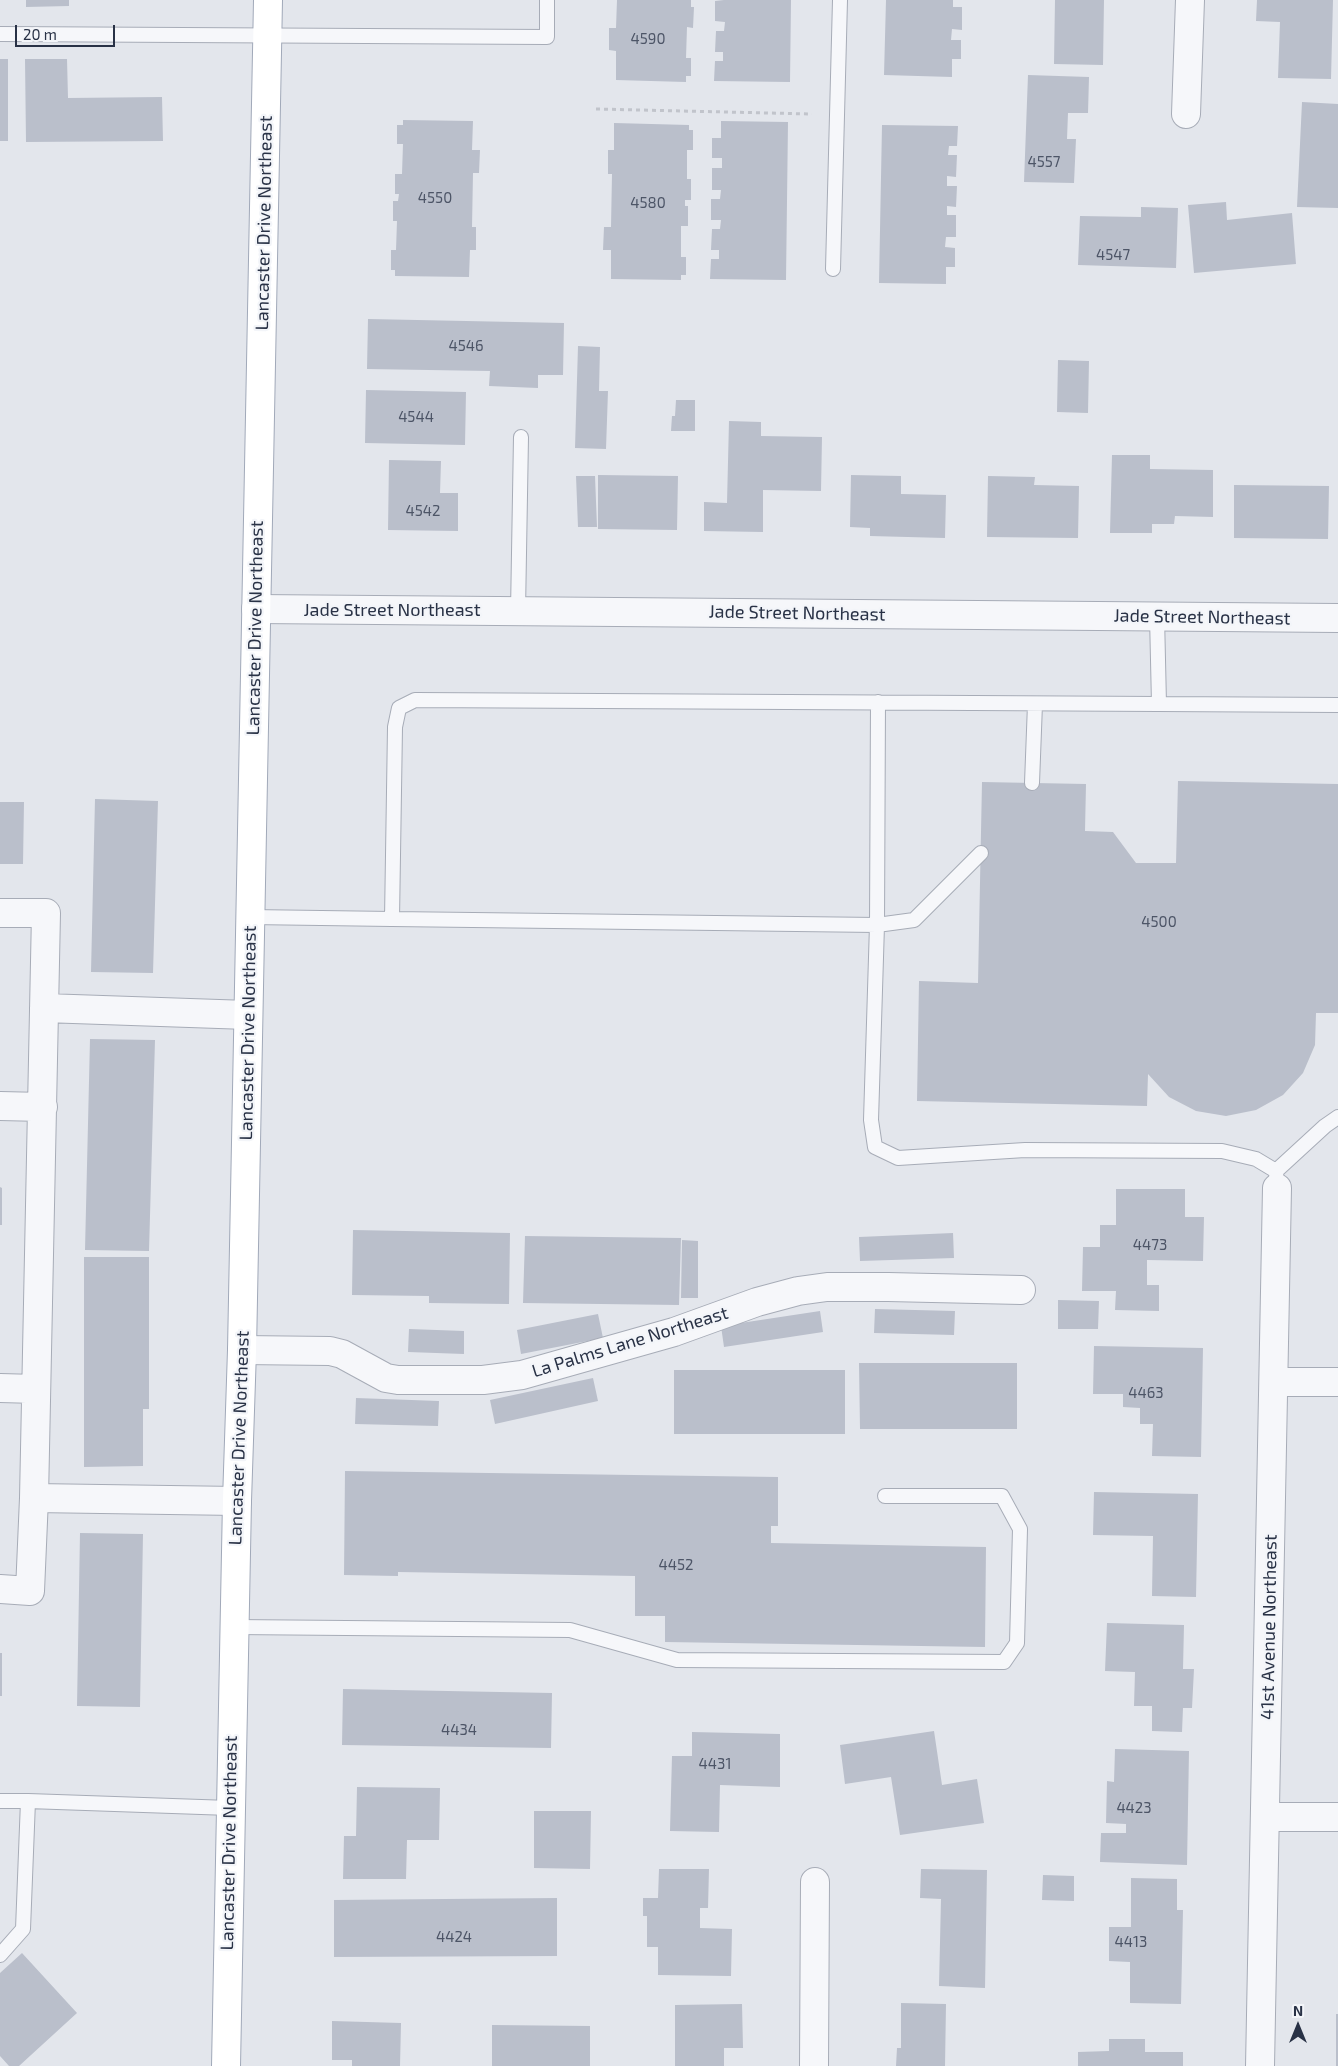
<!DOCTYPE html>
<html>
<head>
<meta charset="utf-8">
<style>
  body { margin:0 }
  #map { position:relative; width:1338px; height:2066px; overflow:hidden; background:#e3e6ec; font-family:"Exo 2",sans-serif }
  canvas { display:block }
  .north { position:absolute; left:1273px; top:2001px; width:50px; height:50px; -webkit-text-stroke:4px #f3f5f9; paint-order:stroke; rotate:0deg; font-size:14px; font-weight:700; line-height:20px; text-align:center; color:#293246 }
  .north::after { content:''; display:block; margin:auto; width:18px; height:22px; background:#293246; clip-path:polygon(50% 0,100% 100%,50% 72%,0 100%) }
  .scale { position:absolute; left:15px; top:25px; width:100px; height:22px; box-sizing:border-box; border:2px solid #293246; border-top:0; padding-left:6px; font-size:15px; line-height:18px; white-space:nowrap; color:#293246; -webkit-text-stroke:4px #f3f5f9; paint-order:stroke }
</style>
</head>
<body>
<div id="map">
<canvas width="1338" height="2066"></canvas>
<div class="north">N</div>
<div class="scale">20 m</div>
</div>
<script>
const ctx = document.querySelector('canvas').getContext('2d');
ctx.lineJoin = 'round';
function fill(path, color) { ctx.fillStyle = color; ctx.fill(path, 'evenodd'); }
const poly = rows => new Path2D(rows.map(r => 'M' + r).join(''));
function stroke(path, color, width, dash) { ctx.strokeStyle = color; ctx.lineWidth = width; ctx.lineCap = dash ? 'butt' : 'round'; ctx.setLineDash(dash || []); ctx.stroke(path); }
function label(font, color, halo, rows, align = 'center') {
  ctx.font = font + ' "Exo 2",sans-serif'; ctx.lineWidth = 4.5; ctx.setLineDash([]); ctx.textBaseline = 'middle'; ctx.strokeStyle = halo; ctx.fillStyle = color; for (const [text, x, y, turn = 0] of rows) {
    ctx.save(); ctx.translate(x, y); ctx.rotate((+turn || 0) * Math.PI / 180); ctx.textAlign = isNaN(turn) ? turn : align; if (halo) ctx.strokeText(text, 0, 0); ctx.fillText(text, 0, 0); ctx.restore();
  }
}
const building = poly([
  [26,0,69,0,69,6,26,7],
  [617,0,691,0,691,7,694,7,693,28,687,27,686,58,691,58,691,76,686,76,686,82,616,80,616,51,609,50,609,28,616,28],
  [724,0,791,0,790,82,714,81,715,61,723,61,723,52,715,52,716,31,724,31,725,22,715,21,715,1],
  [886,0,953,0,953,7,962,7,962,30,952,29,951,40,961,40,961,59,952,59,952,77,884,75],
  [1055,0,1104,0,1103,65,1054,64],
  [1257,0,1333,0,1331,79,1278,78,1280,22,1256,21],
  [0,59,8,59,8,141,0,141],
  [25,59,67,59,68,98,162,97,163,141,26,142],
  [1028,75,1089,77,1088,113,1068,113,1067,139,1076,139,1074,183,1024,182],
  [1302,102,1338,104,1338,208,1297,207],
  [403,120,473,121,472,150,480,150,479,173,473,173,472,227,476,227,476,250,470,250,469,277,395,276,395,270,391,270,391,250,396,250,397,221,393,221,393,201,398,201,399,194,395,194,395,174,402,174,403,144,397,144,397,125,403,125],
  [721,121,788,122,786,280,710,279,711,259,719,259,719,250,711,250,712,229,720,229,721,220,711,220,711,199,720,199,721,190,712,190,712,168,722,168,722,158,712,158,712,138,721,138],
  [614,123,689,125,689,130,693,130,693,150,687,150,687,179,691,179,691,200,685,200,685,206,688,206,688,226,681,226,681,257,686,257,686,275,681,275,681,280,611,279,611,250,603,250,604,227,611,227,612,174,608,174,608,150,614,150],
  [882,125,958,126,957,146,949,146,948,155,957,155,956,177,947,176,947,186,957,186,956,207,947,206,947,215,956,215,956,237,946,237,945,247,955,248,955,267,946,267,946,284,879,283],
  [1226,202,1227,220,1292,213,1296,264,1194,273,1188,205],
  [1141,207,1178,208,1176,268,1078,265,1080,216,1141,217],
  [368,319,564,323,563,375,538,375,538,388,489,386,490,371,367,369],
  [578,346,600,347,599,391,608,391,606,449,575,448],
  [1058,360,1089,361,1088,413,1057,412],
  [366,390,466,392,465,445,365,443],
  [676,400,695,400,695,431,671,431,672,416,675,416],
  [729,421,761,422,761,436,822,437,821,491,763,490,763,532,704,531,704,502,727,503],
  [1112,455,1150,455,1150,469,1213,470,1213,517,1175,516,1174,524,1152,524,1152,533,1110,533],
  [389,460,441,461,440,493,458,493,458,531,388,530],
  [598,475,678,476,677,530,598,529],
  [851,475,901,476,901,494,946,495,945,538,870,536,870,528,850,527],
  [576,476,595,476,597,527,578,527],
  [988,476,1035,477,1034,485,1079,486,1078,538,987,537],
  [1234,485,1329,486,1328,539,1234,538],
  [1178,781,1338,784,1338,1013,1316,1013,1315,1045,1303,1073,1283,1095,1256,1110,1226,1116,1196,1111,1169,1097,1148,1074,1147,1106,917,1101,919,981,978,983,982,782,1086,784,1085,831,1113,832,1136,863,1176,863],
  [95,799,158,801,153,973,91,972],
  [0,802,24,802,23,864,0,864],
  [90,1039,155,1040,149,1251,85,1250],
  [0,1187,2,1188,2,1225,0,1225],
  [1116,1189,1185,1189,1185,1217,1204,1217,1203,1261,1147,1260,1147,1285,1159,1285,1159,1311,1115,1310,1116,1291,1082,1291,1083,1247,1100,1247,1100,1225,1116,1225],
  [353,1230,510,1233,509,1304,429,1303,429,1296,352,1295],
  [953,1233,954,1258,860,1261,859,1237],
  [525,1236,681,1238,679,1305,523,1303],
  [682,1240,698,1241,698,1298,681,1298],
  [84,1257,149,1257,149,1409,143,1409,143,1466,84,1467],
  [1058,1300,1099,1301,1098,1329,1058,1329],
  [875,1309,955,1311,954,1335,874,1333],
  [820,1311,823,1332,724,1347,721,1326],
  [598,1314,603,1338,521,1354,517,1330],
  [409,1329,464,1331,464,1354,408,1352],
  [1094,1346,1203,1348,1201,1457,1152,1456,1153,1424,1140,1424,1140,1408,1123,1407,1123,1394,1093,1394],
  [859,1363,1017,1363,1017,1429,860,1429],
  [674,1370,845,1370,845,1434,674,1434],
  [593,1378,598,1401,495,1424,490,1400],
  [356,1398,439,1401,438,1426,355,1424],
  [345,1471,778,1477,778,1526,771,1526,771,1543,986,1547,985,1647,665,1642,665,1616,635,1616,635,1576,398,1572,398,1576,344,1575],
  [1094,1492,1198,1494,1196,1597,1152,1596,1153,1536,1093,1535],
  [80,1533,143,1534,140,1707,77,1706],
  [1107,1623,1184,1625,1183,1669,1194,1669,1192,1708,1183,1708,1182,1732,1152,1731,1152,1706,1134,1706,1135,1672,1105,1671],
  [0,1653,2,1653,2,1696,0,1696],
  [343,1689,552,1693,551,1748,342,1745],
  [934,1731,942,1785,977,1779,984,1823,900,1835,891,1777,845,1784,840,1745],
  [692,1732,780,1734,780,1787,720,1785,719,1832,670,1831,672,1756,692,1756],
  [1115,1749,1189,1751,1187,1865,1100,1862,1101,1833,1126,1833,1126,1824,1106,1823,1107,1781,1114,1782],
  [357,1787,440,1788,439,1840,407,1840,406,1879,343,1879,344,1836,356,1836],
  [534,1811,591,1811,590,1869,534,1868],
  [659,1869,709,1869,708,1908,700,1908,700,1928,732,1929,731,1976,658,1975,658,1947,647,1947,647,1916,643,1916,643,1898,658,1898],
  [921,1869,987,1870,985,1988,939,1986,941,1899,920,1898],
  [1043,1875,1074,1876,1074,1901,1042,1900],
  [1131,1878,1177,1879,1177,1910,1183,1910,1181,2004,1130,2003,1130,1962,1109,1961,1109,1927,1131,1927],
  [557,1898,557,1956,334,1957,334,1900],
  [22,1953,77,2013,19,2066,9,2066,0,2056,0,1973],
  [901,2003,946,2004,945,2066,896,2066,897,2048,901,2048],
  [742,2004,743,2048,724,2048,724,2066,675,2066,675,2005],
  [1336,2014,1338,2014,1338,2066,1336,2066],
  [332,2021,401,2023,400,2066,352,2066,352,2060,332,2060],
  [492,2025,590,2026,590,2066,492,2066],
  [1109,2039,1145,2039,1145,2052,1183,2052,1183,2066,1078,2066,1078,2052,1109,2051]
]);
const path = poly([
  [596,109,812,114]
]);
const lane = poly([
  [0,34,547,37,547,0],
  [833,269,840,0],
  [518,611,521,437],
  [1157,616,1159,704,1338,705],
  [878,702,877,925,914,920,981,853],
  [1032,783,1035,704],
  [250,917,392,919,395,727,399,708,415,700,1159,704],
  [392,919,877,925,871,1120,875,1147,898,1158,1025,1150,1222,1151,1256,1159,1276,1171,1277,1188],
  [1276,1171,1325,1126,1338,1117],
  [234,1627,570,1630,677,1660,1004,1662,1017,1643,1020,1529,1002,1496,885,1496],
  [0,1801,28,1801],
  [0,1955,23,1929,28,1801,230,1808]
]);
const street = poly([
  [1186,114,1190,0],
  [256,609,1338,618],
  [0,913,46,913,34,1498,30,1591,0,1589],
  [44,1008,248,1015],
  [0,1106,43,1107],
  [242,1350,330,1351,342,1354,386,1378,398,1380,483,1380,522,1375,674,1332,757,1302,798,1291,827,1287,888,1287,1021,1290],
  [1274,1382,1338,1382],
  [0,1388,36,1389],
  [34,1498,237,1501],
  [1266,1817,1338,1817],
  [814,2066,815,1882],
  [1260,2066,1277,1188]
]);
const primary = poly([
  [226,2066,237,1501,242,1350,268,0]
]);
const numberNames = [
  ["4590",648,39],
  ["4557",1044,162],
  ["4550",435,198],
  ["4580",648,203],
  ["4547",1113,255],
  ["4546",466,346],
  ["4544",416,417],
  ["4542",423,511],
  ["4500",1159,922],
  ["4473",1150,1245],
  ["4463",1146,1393],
  ["4452",676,1565],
  ["4434",459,1730],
  ["4431",715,1764],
  ["4423",1134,1808],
  ["4424",454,1937],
  ["4413",1131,1942]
];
const streetNames = [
  ["Lancaster Drive Northeast",264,223,-89],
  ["Jade Street Northeast",392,610],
  ["Jade Street Northeast",797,613,1],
  ["Jade Street Northeast",1202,617,1],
  ["Lancaster Drive Northeast",255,628,-89],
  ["Lancaster Drive Northeast",248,1033,-89],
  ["La Palms Lane Northeast",630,1342,-17],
  ["Lancaster Drive Northeast",239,1438,-88],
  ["41st Avenue Northeast",1269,1627,-89],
  ["Lancaster Drive Northeast",229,1843,-89]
];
fill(building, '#babfcb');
stroke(lane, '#a7acb7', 16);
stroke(street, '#a7acb7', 30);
stroke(primary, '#a1a9b9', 30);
stroke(path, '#c1c4cb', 3, [4, 4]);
stroke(lane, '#f6f7fa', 14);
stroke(street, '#f6f7fa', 28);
stroke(primary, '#fff', 28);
label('15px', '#4d5567', null, numberNames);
label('18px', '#293246', '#f3f5f9', streetNames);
</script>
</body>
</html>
